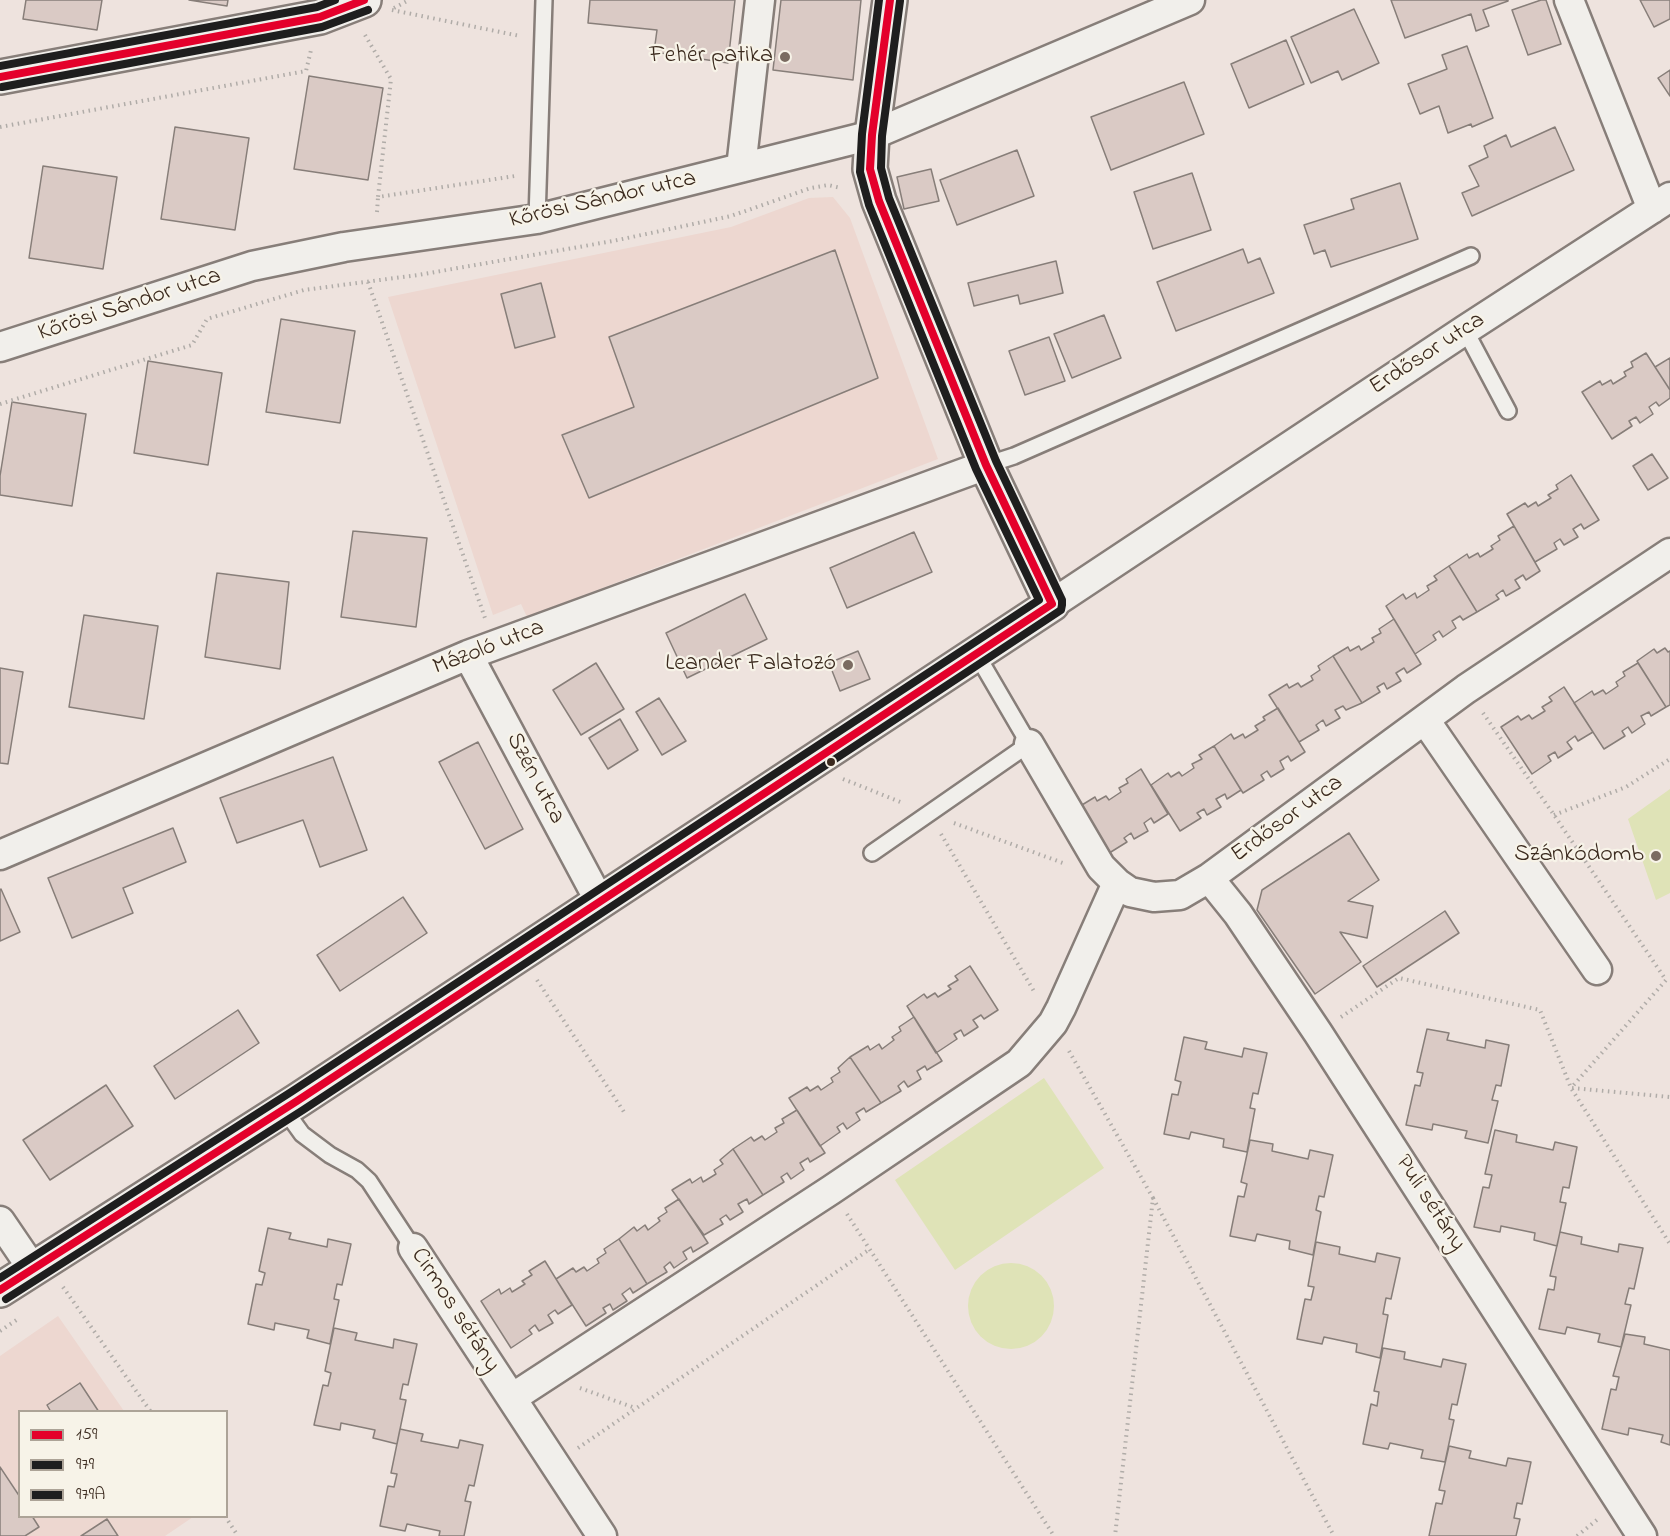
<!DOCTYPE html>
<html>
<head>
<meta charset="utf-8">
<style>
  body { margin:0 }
  #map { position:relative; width:1670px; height:1536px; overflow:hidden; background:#eee3de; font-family:"Indie Flower",sans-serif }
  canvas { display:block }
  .legend { position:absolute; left:18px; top:1410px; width:210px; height:108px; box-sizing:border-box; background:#f7f3e8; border:2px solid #aca397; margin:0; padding:8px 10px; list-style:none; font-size:18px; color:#3b2a1e }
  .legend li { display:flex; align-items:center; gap:12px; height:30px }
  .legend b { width:30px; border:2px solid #aca397 }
</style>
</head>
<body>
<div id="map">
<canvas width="1670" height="1536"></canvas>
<ul class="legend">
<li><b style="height:8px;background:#e4002b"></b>159</li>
<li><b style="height:8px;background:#1e1e1e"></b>979</li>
<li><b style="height:8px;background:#1e1e1e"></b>979A</li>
</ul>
</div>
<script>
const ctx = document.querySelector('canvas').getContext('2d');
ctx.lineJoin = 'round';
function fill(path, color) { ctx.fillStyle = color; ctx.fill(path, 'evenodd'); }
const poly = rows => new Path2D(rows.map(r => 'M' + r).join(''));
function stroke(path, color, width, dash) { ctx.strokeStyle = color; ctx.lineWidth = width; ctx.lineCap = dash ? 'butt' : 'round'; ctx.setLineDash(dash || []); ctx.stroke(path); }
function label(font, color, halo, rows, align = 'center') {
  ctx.font = font + ' "Indie Flower",sans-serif'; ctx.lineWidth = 4.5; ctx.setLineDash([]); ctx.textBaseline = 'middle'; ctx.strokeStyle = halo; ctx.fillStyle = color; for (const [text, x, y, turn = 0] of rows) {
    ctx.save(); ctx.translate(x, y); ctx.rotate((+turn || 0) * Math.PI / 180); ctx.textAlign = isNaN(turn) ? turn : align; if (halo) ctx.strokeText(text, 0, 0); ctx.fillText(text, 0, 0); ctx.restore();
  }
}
const built = poly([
  [833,197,850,218,938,459,527,617,521,604,493,615,388,297,731,227,809,198],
  [58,1316,124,1411,20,1412,20,1516,193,1517,165,1536,0,1536,0,1356]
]);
const green = poly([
  [1670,789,1670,893,1656,900,1628,819],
  [1044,1078,1104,1168,955,1270,895,1180],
  '968 1306a43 43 0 1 1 86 0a43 43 0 1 1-86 0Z'
]);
const building = poly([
  [26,0,102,0,97,30,23,19,26,0],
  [189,0,228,0,227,6,189,0],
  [590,0,735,0,728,63,654,52,657,30,588,23,590,0],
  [781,0,861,0,853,80,773,70,781,0],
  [1391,0,1508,0,1508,1,1483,10,1489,26,1476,31,1471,14,1405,38,1391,0],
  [1541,0,1546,0,1561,44,1528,55,1512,10,1541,0],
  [1640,0,1670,0,1670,19,1654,27,1640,0],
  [1354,9,1379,63,1342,80,1338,71,1311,83,1291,37,1354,9],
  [1286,40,1304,84,1249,108,1231,64,1286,40],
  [1467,46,1493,118,1472,127,1471,124,1448,133,1439,106,1420,114,1408,84,1447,69,1442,55,1467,46],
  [1670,70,1670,96,1658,78,1670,70],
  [309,76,383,88,368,180,294,169,309,76],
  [1184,82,1204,134,1111,170,1091,117,1184,82],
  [175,127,249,138,235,230,161,219,175,127],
  [1555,127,1574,170,1472,216,1462,193,1479,186,1469,166,1488,157,1484,146,1506,135,1511,147,1555,127],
  [1017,150,1034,196,957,225,940,180,1017,150],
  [43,166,117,177,103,269,29,258,43,166],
  [931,169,939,201,904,209,897,177,931,169],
  [1192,173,1211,230,1153,249,1134,192,1192,173],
  [1400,183,1418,239,1331,267,1325,250,1314,254,1304,225,1354,209,1351,199,1400,183],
  [1243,249,1248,263,1260,258,1274,293,1176,331,1157,282,1243,249],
  [835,250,878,378,589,498,562,435,634,407,609,337,835,250],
  [1056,261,1063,293,1020,304,1018,295,974,306,968,283,1056,261],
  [541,283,555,337,515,348,501,294,541,283],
  [1104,315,1121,358,1072,378,1054,334,1104,315],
  [281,319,355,331,340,423,266,412,281,319],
  [1049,337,1065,381,1025,395,1009,351,1049,337],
  [1646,353,1670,390,1670,398,1659,406,1656,402,1649,407,1653,414,1640,423,1636,417,1629,421,1632,426,1612,439,1582,392,1600,381,1602,385,1611,380,1613,384,1626,376,1624,372,1633,367,1631,362,1646,353],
  [1670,358,1670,390,1655,367,1670,358],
  [148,361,222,373,208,465,134,453,148,361],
  [12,402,86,414,72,506,0,495,0,476,12,402],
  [1652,454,1668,478,1648,490,1633,466,1652,454],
  [1571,475,1599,520,1584,529,1581,524,1573,529,1578,537,1564,545,1560,539,1554,543,1557,549,1535,562,1507,514,1525,503,1528,507,1536,502,1538,506,1551,498,1548,495,1558,489,1556,485,1571,475],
  [1514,526,1540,571,1526,580,1523,575,1515,580,1520,588,1506,596,1503,590,1496,595,1499,599,1477,612,1449,566,1467,554,1469,558,1478,553,1480,557,1493,549,1491,546,1500,540,1498,536,1514,526],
  [353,531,427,538,416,627,341,617,353,531],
  [914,532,932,572,847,608,830,568,914,532],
  [1449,566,1477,612,1463,620,1460,616,1452,621,1456,628,1443,637,1439,631,1433,635,1436,640,1415,654,1386,606,1403,594,1406,599,1415,593,1417,598,1429,590,1427,586,1437,580,1434,576,1449,566],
  [217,573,289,582,280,669,205,657,217,573],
  [745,594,767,639,687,678,666,633,745,594],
  [84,615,158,626,144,719,69,707,84,615],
  [1394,619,1421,664,1407,673,1404,668,1396,673,1401,681,1387,689,1384,683,1377,687,1380,692,1362,703,1333,656,1348,647,1350,651,1359,646,1361,650,1374,642,1372,638,1381,633,1379,629,1394,619],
  [1665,648,1668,652,1670,651,1670,705,1666,707,1637,661,1654,649,1657,653,1665,648],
  [858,651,870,679,840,691,829,663,858,651],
  [1333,656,1362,703,1346,710,1343,706,1335,710,1340,718,1326,726,1323,720,1316,725,1319,730,1299,742,1269,695,1287,684,1289,688,1298,683,1301,687,1313,680,1311,676,1320,670,1318,666,1333,656],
  [596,663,624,709,581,735,553,690,596,663],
  [1638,663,1666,707,1651,716,1649,712,1641,716,1645,724,1632,733,1628,727,1622,731,1625,736,1604,749,1574,703,1592,691,1594,695,1603,690,1606,694,1618,686,1616,682,1625,676,1623,672,1638,663],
  [0,668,23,672,8,764,0,763,0,668],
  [1564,687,1593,732,1578,741,1575,736,1567,742,1572,749,1558,758,1555,752,1548,756,1551,761,1532,774,1501,727,1518,716,1521,720,1529,715,1532,719,1545,711,1542,707,1552,701,1549,697,1564,687],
  [659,698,686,741,662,755,636,712,659,698],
  [1278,708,1305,752,1291,761,1288,756,1280,761,1284,769,1271,777,1267,771,1261,775,1264,780,1243,793,1214,746,1231,734,1234,739,1243,734,1245,738,1258,730,1255,726,1265,720,1263,717,1278,708],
  [620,719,638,750,608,769,589,738,620,719],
  [478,742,523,829,485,849,439,762,478,742],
  [1214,746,1241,790,1227,799,1225,794,1216,799,1221,807,1207,815,1204,809,1197,813,1201,818,1180,831,1151,785,1168,773,1171,777,1179,772,1182,776,1194,768,1192,764,1202,759,1199,755,1214,746],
  [333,757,367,850,320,867,303,820,237,843,220,798,333,757],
  [1141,769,1168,814,1154,823,1151,818,1144,823,1148,831,1134,839,1131,833,1124,838,1127,842,1106,855,1077,808,1095,797,1097,801,1106,796,1109,800,1121,792,1119,788,1128,783,1126,779,1141,769],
  [173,828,186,862,123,888,133,913,72,938,48,878,173,828],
  [1349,833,1379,880,1348,901,1373,906,1367,938,1340,932,1361,962,1315,994,1257,910,1262,890,1349,833],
  [1,889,20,932,0,941,0,890,1,889],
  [403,897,427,933,340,991,317,955,403,897],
  [1445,911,1459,933,1377,987,1363,966,1445,911],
  [970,966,998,1010,984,1019,981,1015,973,1020,978,1027,964,1036,961,1030,954,1034,957,1039,936,1053,907,1006,924,994,927,998,935,993,938,997,951,989,948,986,958,980,955,976,970,966],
  [238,1010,259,1043,175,1099,154,1066,238,1010],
  [914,1017,942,1061,927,1070,925,1066,917,1071,921,1079,908,1087,904,1081,898,1086,901,1091,881,1103,850,1057,868,1046,870,1050,879,1044,882,1049,894,1040,892,1037,901,1031,899,1027,914,1017],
  [1427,1029,1449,1033,1447,1040,1485,1048,1486,1040,1509,1045,1501,1086,1496,1085,1492,1100,1498,1101,1488,1143,1465,1138,1467,1131,1433,1124,1432,1130,1406,1125,1415,1085,1420,1086,1423,1073,1417,1072,1427,1029],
  [1184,1037,1207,1042,1205,1049,1242,1057,1244,1048,1267,1053,1258,1094,1253,1093,1250,1108,1255,1109,1247,1152,1223,1147,1224,1139,1191,1132,1189,1139,1164,1134,1172,1094,1178,1095,1181,1082,1175,1080,1184,1037],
  [850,1057,881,1103,866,1112,864,1108,856,1113,860,1120,847,1129,843,1123,837,1127,840,1132,820,1146,789,1098,807,1087,810,1091,818,1086,821,1090,833,1082,831,1078,840,1072,838,1068,850,1057],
  [106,1085,133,1126,50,1180,23,1140,106,1085],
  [797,1110,825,1153,810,1162,808,1158,800,1163,804,1170,791,1179,787,1173,781,1177,784,1182,763,1195,733,1149,751,1137,754,1141,762,1136,765,1140,777,1132,775,1128,784,1123,782,1119,797,1110],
  [1495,1130,1517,1135,1516,1142,1553,1150,1555,1142,1577,1147,1569,1188,1563,1187,1560,1202,1566,1203,1557,1246,1534,1240,1535,1233,1501,1226,1500,1232,1474,1227,1483,1187,1489,1188,1492,1175,1485,1174,1495,1130],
  [1250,1140,1273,1144,1272,1151,1308,1159,1310,1150,1333,1155,1324,1197,1319,1196,1316,1210,1321,1212,1313,1255,1289,1249,1290,1241,1257,1234,1255,1241,1230,1236,1238,1196,1244,1197,1247,1184,1241,1182,1250,1140],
  [733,1149,763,1195,749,1204,747,1199,738,1204,743,1212,730,1220,726,1215,720,1219,723,1224,704,1235,672,1190,690,1179,692,1183,701,1177,703,1182,716,1174,714,1170,723,1164,720,1160,733,1149],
  [679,1199,708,1243,693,1252,691,1247,683,1252,687,1259,674,1268,670,1262,664,1267,667,1272,647,1284,619,1239,634,1227,637,1231,645,1225,648,1230,660,1221,658,1218,667,1212,665,1208,679,1199],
  [268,1228,291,1233,289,1239,327,1247,328,1239,351,1244,342,1285,337,1284,334,1299,339,1300,330,1344,307,1338,309,1330,275,1323,274,1330,248,1324,256,1284,262,1285,265,1273,259,1271,268,1228],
  [1560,1232,1582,1237,1581,1244,1618,1252,1619,1244,1643,1248,1634,1289,1629,1288,1625,1304,1631,1305,1621,1347,1598,1342,1600,1334,1567,1327,1565,1334,1539,1329,1548,1289,1554,1290,1556,1277,1550,1276,1560,1232],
  [619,1239,647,1284,633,1293,630,1288,622,1294,627,1301,613,1310,610,1304,603,1308,606,1313,586,1326,556,1279,573,1268,576,1272,584,1267,587,1271,599,1263,597,1259,606,1253,604,1249,619,1239],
  [1316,1242,1340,1247,1339,1254,1375,1262,1377,1253,1400,1258,1391,1299,1386,1298,1383,1314,1388,1315,1380,1358,1356,1352,1357,1344,1324,1337,1322,1344,1297,1339,1305,1299,1311,1300,1314,1287,1308,1286,1316,1242],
  [545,1261,572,1305,558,1314,555,1310,548,1315,553,1323,539,1331,535,1325,529,1330,532,1334,511,1348,481,1301,499,1289,501,1294,510,1288,512,1292,525,1284,522,1281,532,1275,529,1271,545,1261],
  [334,1328,357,1333,355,1340,393,1348,394,1339,417,1344,408,1385,403,1384,400,1399,406,1400,397,1444,373,1438,375,1430,341,1423,340,1430,314,1425,323,1385,328,1386,331,1373,325,1371,334,1328],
  [1625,1334,1645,1337,1644,1344,1670,1350,1670,1445,1661,1442,1663,1435,1629,1428,1628,1435,1602,1429,1611,1389,1616,1390,1619,1377,1613,1376,1625,1334],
  [1383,1348,1405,1352,1404,1359,1441,1367,1443,1359,1466,1364,1457,1405,1452,1404,1449,1419,1454,1420,1445,1462,1421,1458,1423,1450,1390,1443,1388,1449,1363,1444,1371,1404,1377,1406,1379,1392,1374,1391,1383,1348],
  [80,1383,99,1412,51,1412,47,1405,80,1383],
  [400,1429,423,1434,421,1441,458,1448,460,1440,483,1445,474,1486,469,1485,465,1501,471,1502,464,1536,439,1536,440,1531,407,1524,405,1531,380,1526,388,1486,394,1487,397,1474,391,1473,400,1429],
  [1449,1446,1471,1451,1469,1458,1506,1466,1508,1458,1531,1462,1522,1504,1517,1503,1514,1518,1520,1519,1516,1536,1429,1536,1436,1503,1442,1504,1445,1491,1439,1490,1449,1446],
  [0,1467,20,1497,20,1516,32,1516,39,1527,25,1536,0,1536,0,1467],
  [107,1519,118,1536,81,1536,107,1519]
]);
const path = poly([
  [394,8,409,0],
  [392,10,520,36],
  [365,35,391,79,378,197,515,176],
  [0,127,306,71,311,50],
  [377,212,378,197],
  [368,282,485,618],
  [0,404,192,345,207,319,304,290,418,275,613,241,731,216,811,188,828,185,841,188],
  [1483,713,1554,815,1666,980,1571,1088],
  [843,779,903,803],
  [1554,815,1626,787,1670,759],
  [954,823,1063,863],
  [941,834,1035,993],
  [537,980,624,1112],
  [1341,1017,1399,978,1540,1010,1571,1088,1670,1244],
  [1069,1051,1153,1198,1115,1536],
  [1572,1088,1670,1097],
  [1153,1198,1334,1536],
  [847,1214,1054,1536],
  [63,1287,151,1412],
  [0,1331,18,1319],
  [580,1388,635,1408],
  [578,1448,870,1249],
  [225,1516,238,1536],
  [1577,1536,1598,1519]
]);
const lane = poly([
  [537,219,544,0],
  [1465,330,1508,411],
  [986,465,1014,456,1471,256],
  [872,853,1029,744,977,655],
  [284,1109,302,1134,330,1155,357,1170,369,1181,413,1248]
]);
const street = poly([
  [1569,0,1652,209],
  [741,168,760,0],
  [0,347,252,266,344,247,537,219,872,135,1190,0],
  [1052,604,1465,330,1670,197],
  [468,655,600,902],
  [1425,720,1597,970],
  [1029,744,1101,867,1117,883,1130,892,1154,897,1180,895,1209,878,1466,689,1670,553],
  [0,855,468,655,986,465],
  [1209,878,1238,914,1318,1033,1642,1536],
  [0,1221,32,1268],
  [413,1248,602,1536],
  [512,1398,831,1190,1019,1063,1053,1023,1061,1008,1117,883]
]);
const secondary = poly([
  [0,77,320,17,364,0],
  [0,1290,297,1101,1052,604,986,465,879,201,870,169,872,135,890,0]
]);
const bus1 = poly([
  [0,77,320,17,364,0],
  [0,1290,297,1101,1052,604,986,465,879,201,870,169,872,135,890,0]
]);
const bus2 = poly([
  [2,87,322,27,368,10],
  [6,1299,303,1110,1061,610,1062,605,1062,600,996,461,889,198,881,168,882,136,900,1]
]);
const bus3 = poly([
  [0,66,317,7,335,0],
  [0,1278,291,1092,1039,600,976,469,869,205,860,172,862,134,879,0]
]);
const markers = [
  [785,57,6,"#7a6b61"],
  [848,665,6,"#7a6b61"],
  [831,762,5,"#3b2a1e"],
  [1656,856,6,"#7a6b61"]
];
const poiNames = [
  ["Fehér patika",773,57],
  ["Leander Falatozó",836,665],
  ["Szánkódomb",1644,856]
];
const streetNames = [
  ["Kőrösi Sándor utca",603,201,-13],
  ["Kőrösi Sándor utca",130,306,-18],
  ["Erdősor utca",1428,355,-33],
  ["Mázoló utca",489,649,-21],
  ["Szén utca",534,779,62],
  ["Erdősor utca",1288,820,-36],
  ["Puli sétány",1429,1204,57],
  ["Cirmos sétány",454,1311,57]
];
fill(built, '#edd7d0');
fill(green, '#dfe3b7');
fill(building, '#dacac5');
stroke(building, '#877e79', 1.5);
stroke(lane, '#877e79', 20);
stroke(street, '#877e79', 33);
stroke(secondary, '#877e79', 38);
stroke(path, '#b0aca8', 4, [1.5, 4.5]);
stroke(lane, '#f1efeb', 15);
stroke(street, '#f1efeb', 28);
stroke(secondary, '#f1efeb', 33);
stroke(bus1, '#e4002b', 8);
stroke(bus2, '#1e1e1e', 8);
stroke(bus3, '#1e1e1e', 8);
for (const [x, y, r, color] of markers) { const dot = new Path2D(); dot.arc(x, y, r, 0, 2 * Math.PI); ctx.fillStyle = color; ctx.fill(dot); stroke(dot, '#f7f3e8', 2); }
label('24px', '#3b2a1e', '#f7f3e8', poiNames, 'right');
label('24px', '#3b2a1e', '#f7f3e8', streetNames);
</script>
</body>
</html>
